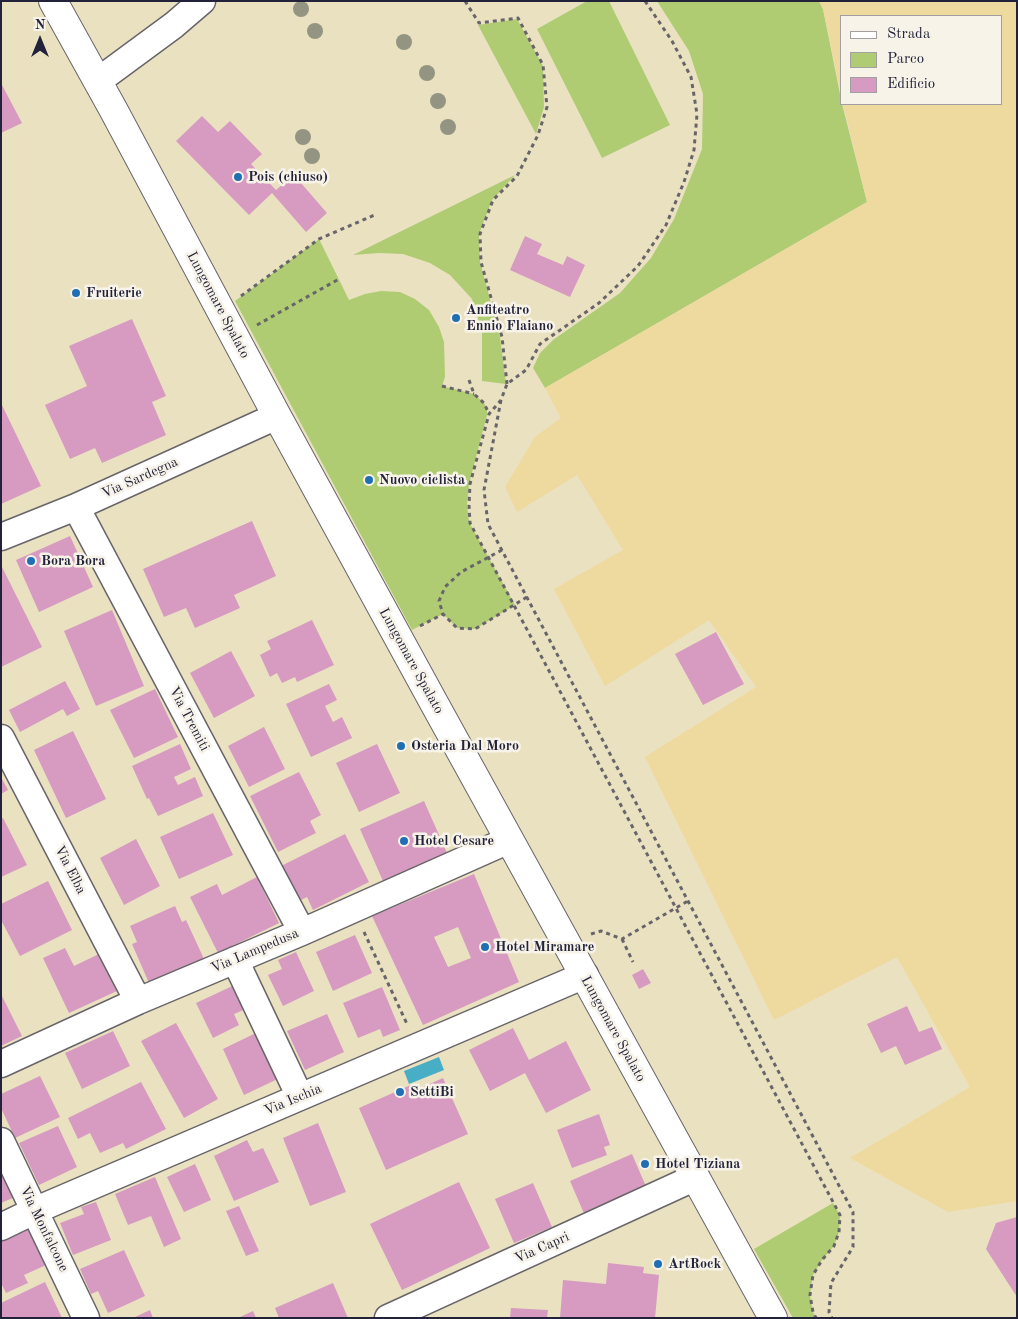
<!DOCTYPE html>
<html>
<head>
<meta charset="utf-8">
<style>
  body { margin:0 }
  #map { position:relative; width:1018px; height:1319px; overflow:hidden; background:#eae1c1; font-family:"Old Standard TT",serif }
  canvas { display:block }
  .frame { position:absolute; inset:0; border:2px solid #22223b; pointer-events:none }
  .legend { position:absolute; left:840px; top:15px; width:162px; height:90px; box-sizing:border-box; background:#f7f3e8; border:1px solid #a29fa3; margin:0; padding:6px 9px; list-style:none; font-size:15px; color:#22223b }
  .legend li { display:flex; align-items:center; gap:10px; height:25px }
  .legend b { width:25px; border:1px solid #a29fa3 }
  .north { position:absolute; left:15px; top:15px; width:50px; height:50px; -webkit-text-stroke:4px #f7f3e8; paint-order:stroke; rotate:0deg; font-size:14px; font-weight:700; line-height:20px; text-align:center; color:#22223b }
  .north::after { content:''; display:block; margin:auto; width:18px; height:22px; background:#22223b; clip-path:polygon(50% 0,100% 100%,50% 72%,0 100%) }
</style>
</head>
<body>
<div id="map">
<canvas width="1018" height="1319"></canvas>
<div class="frame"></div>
<ul class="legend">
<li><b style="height:6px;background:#fff"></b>Strada</li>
<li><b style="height:14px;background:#afcc73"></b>Parco</li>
<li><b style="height:14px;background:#d79ac0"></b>Edificio</li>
</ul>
<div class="north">N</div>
</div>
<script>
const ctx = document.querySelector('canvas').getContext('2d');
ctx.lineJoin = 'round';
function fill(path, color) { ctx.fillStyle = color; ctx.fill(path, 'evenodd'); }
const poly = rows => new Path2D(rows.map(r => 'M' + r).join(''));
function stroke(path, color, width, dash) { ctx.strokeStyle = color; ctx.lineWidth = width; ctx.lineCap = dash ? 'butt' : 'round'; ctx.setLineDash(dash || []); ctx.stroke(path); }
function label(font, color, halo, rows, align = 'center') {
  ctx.font = font + ' "Old Standard TT",serif'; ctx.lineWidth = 5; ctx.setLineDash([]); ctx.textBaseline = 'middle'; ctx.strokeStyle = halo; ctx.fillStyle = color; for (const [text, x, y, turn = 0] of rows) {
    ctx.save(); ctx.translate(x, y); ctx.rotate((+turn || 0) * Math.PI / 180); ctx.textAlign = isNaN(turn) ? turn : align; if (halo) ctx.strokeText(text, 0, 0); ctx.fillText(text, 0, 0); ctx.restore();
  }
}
const green = poly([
  [587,1,609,1,670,125,602,158,537,29],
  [657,1,819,1,823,9,842,104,867,202,545,388,533,368,540,353,553,340,620,293,651,258,674,219,702,149,703,94,689,51],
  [517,19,543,66,544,107,536,134,478,25],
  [515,175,492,200,479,234,480,262,500,337,506,384,482,381,482,331,472,299,450,275,430,263,403,254,379,253,353,255],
  [319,239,349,300,365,294,381,291,400,292,415,299,429,310,439,327,444,342,445,377,442,386,474,394,484,403,487,408,487,415,469,484,467,504,469,522,515,605,475,629,457,628,443,614,412,630,235,301],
  [833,1203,840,1215,839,1232,834,1246,822,1260,813,1275,810,1295,813,1312,816,1318,793,1318,754,1249]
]);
const sand = poly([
  [819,1,1017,1,1017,1201,948,1212,850,1158,970,1087,897,957,774,1020,645,757,756,687,709,620,605,686,554,589,623,550,577,475,517,512,505,487,535,437,561,418,545,388,867,202,843,104,1002,104,1002,16,842,16,842,99,823,9]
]);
const water = poly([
  [439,1057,444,1070,409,1084,404,1071]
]);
const building = poly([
  [1,83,22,123,1,133],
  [202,116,218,132,230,121,262,154,251,164,276,190,294,175,327,213,306,232,272,193,249,215,176,141],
  [525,236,542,244,537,254,563,265,567,256,585,265,570,297,510,270],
  [132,319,166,396,152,402,166,435,102,463,95,448,70,459,45,405,87,386,69,346],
  [1,403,41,486,1,504],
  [252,521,276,576,234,595,240,608,195,628,186,608,164,617,143,569],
  [70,536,93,587,39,612,16,560],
  [1,565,42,647,1,667],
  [112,610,144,686,96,706,64,631],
  [312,620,334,665,297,682,295,677,282,683,277,673,270,677,260,655,271,649,267,641],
  [716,632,744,684,703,705,675,654],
  [231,651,255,696,214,718,190,673],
  [65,681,80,709,67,716,63,709,20,732,9,710],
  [329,684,337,700,325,706,333,722,342,717,352,738,311,757,286,704],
  [155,689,178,737,134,758,110,710],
  [264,727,285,769,249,787,228,746],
  [73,731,106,799,66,818,34,750],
  [180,744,191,769,174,777,178,785,195,777,203,796,158,816,149,798,147,799,132,766],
  [377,744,400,793,359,812,336,763],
  [299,772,321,815,310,821,316,833,278,852,250,796],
  [1,777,8,790,1,794],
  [424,801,447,853,383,881,360,829],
  [213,813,233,855,179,879,160,837],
  [3,818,27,865,1,877,1,819],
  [345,834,369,882,313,910,307,897,299,901,281,866],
  [136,839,160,886,124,905,100,858],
  [474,874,519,982,423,1025,372,916],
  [458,927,471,958,448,967,434,937],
  [257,877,279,923,218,953,190,897,217,884,222,895],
  [48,881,72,930,20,956,1,920,1,904],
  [175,906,182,922,186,920,204,959,149,983,132,944,137,942,130,926],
  [355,935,372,973,333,991,316,952],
  [65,948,74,966,99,954,117,991,69,1013,43,958],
  [296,952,314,991,283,1006,268,975,282,969,278,960],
  [643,969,651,983,639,989,632,975],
  [241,982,253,1006,234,1014,239,1025,213,1038,196,1003],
  [382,987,400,1030,383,1037,380,1029,358,1038,343,1003],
  [1,994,22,1036,1,1046],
  [907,1006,919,1032,932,1027,942,1049,905,1065,896,1046,881,1053,867,1024],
  [327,1014,344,1052,305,1070,287,1031],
  [176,1023,218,1099,184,1118,141,1041],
  [513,1028,529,1060,566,1041,591,1090,546,1113,525,1073,490,1091,469,1050],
  [262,1030,284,1076,244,1095,223,1049],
  [113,1031,130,1066,82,1089,65,1053],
  [40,1076,60,1117,15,1138,1,1108,1,1094],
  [443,1078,468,1134,386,1170,359,1108,413,1084,416,1090],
  [141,1082,166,1129,126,1149,123,1143,100,1153,90,1133,78,1139,68,1118],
  [599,1114,610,1145,604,1147,607,1155,572,1168,557,1130],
  [318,1123,346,1192,310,1206,283,1138],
  [58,1126,77,1167,39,1185,19,1143],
  [247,1140,253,1152,263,1148,279,1182,234,1201,214,1156],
  [632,1154,648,1191,586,1218,570,1181],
  [195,1164,211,1200,184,1212,167,1177],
  [1,1168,15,1197,1,1203],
  [155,1177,181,1239,164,1247,151,1216,128,1225,115,1194],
  [459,1182,490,1248,402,1290,370,1224],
  [533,1183,552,1227,514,1243,495,1199],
  [96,1202,111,1240,73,1255,60,1223,84,1214,81,1207],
  [239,1206,259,1251,246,1256,226,1211],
  [1017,1217,1017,1297,986,1249,996,1223],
  [27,1226,46,1265,24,1275,28,1283,6,1293,1,1283,1,1238],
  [124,1250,145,1296,108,1313,98,1291,91,1294,80,1269],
  [608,1263,644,1267,643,1273,659,1275,655,1318,560,1318,563,1280,606,1284],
  [45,1282,62,1318,1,1318,1,1303],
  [333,1283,348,1318,279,1318,275,1308],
  [511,1308,548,1310,547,1318,510,1318],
  [150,1310,153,1318,133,1318],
  [253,1311,256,1318,238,1318]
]);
const path = poly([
  [465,1,479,23,518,18,543,65,547,107,538,135,517,176,493,200,480,234,481,262,502,337,507,384],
  [645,1,672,41,691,77,697,114,694,150,684,182,666,225,638,266,599,303,540,344,526,370,507,384,501,400,489,414,470,484,469,505,470,523,840,1215,839,1232,834,1246,822,1260,813,1275,810,1295,813,1312,816,1318],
  [241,296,319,239,377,214],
  [257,325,339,279],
  [469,380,474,394,484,403,489,414],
  [442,386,474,394],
  [501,400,484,490,488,524,853,1212,853,1247,831,1283,829,1312,832,1318],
  [502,550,461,572,445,587,439,601,443,614,457,628,475,629,527,597],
  [420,626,443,614],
  [364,932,407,1024],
  [591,934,601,931,622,939,688,901],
  [622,939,633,962]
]);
const street = poly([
  [98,81,174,25,202,1],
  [76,507,302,932],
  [1,537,76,507,277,416],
  [1,738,138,1001],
  [235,960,300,1097],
  [1,1064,138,1001,302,932,509,840],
  [1,1141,86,1318],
  [1,1227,36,1210,585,975],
  [388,1318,696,1177]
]);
const secondary = poly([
  [53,1,113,109,277,416,434,703,773,1318]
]);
const trees = [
  [301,9],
  [315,31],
  [404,42],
  [427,73],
  [438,101],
  [448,127],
  [303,137],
  [312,156]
];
const markers = [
  [238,177,5,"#1f6fb2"],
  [76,293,5,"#1f6fb2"],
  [456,318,5,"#1f6fb2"],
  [369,480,5,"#1f6fb2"],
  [31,561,5,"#1f6fb2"],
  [401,746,5,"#1f6fb2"],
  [404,841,5,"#1f6fb2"],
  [485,947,5,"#1f6fb2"],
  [400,1092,5,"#1f6fb2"],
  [645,1164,5,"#1f6fb2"],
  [658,1264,5,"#1f6fb2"]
];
const poiNames = [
  ["Pois (chiuso)",248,177],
  ["Fruiterie",86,293],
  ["Anfiteatro",466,310],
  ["Ennio Flaiano",466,326],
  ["Nuovo ciclista",379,480],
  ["Bora Bora",41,561],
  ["Osteria Dal Moro",411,746],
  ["Hotel Cesare",414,841],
  ["Hotel Miramare",495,947],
  ["SettiBi",410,1092],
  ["Hotel Tiziana",655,1164],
  ["ArtRock",668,1264]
];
const streetNames = [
  ["Lungomare Spalato",218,305,62],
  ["Via Sardegna",140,478,-24],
  ["Lungomare Spalato",411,661,61],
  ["Via Tremiti",189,719,62],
  ["Via Elba",70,870,63],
  ["Via Lampedusa",255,951,-23],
  ["Lungomare Spalato",613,1029,61],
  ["Via Ischia",293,1100,-23],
  ["Via Monfalcone",44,1229,64],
  ["Via Capri",542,1248,-24]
];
fill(green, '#afcc73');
fill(sand, '#eeda9e');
fill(water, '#47aec6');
fill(building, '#d79ac0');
stroke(street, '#68656a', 29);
stroke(secondary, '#68656a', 30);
stroke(path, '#68656a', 3, [4, 4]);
stroke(street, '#fff', 26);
stroke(secondary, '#fff', 28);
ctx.fillStyle = '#939481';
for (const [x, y] of trees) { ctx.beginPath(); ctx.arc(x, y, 8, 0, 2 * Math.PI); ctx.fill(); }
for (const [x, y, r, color] of markers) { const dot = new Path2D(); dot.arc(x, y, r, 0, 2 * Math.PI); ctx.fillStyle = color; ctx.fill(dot); stroke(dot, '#f7f3e8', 2); }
label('bold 14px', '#22223b', '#f7f3e8', poiNames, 'left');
label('14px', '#22223b', '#f7f3e8', streetNames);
</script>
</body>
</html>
